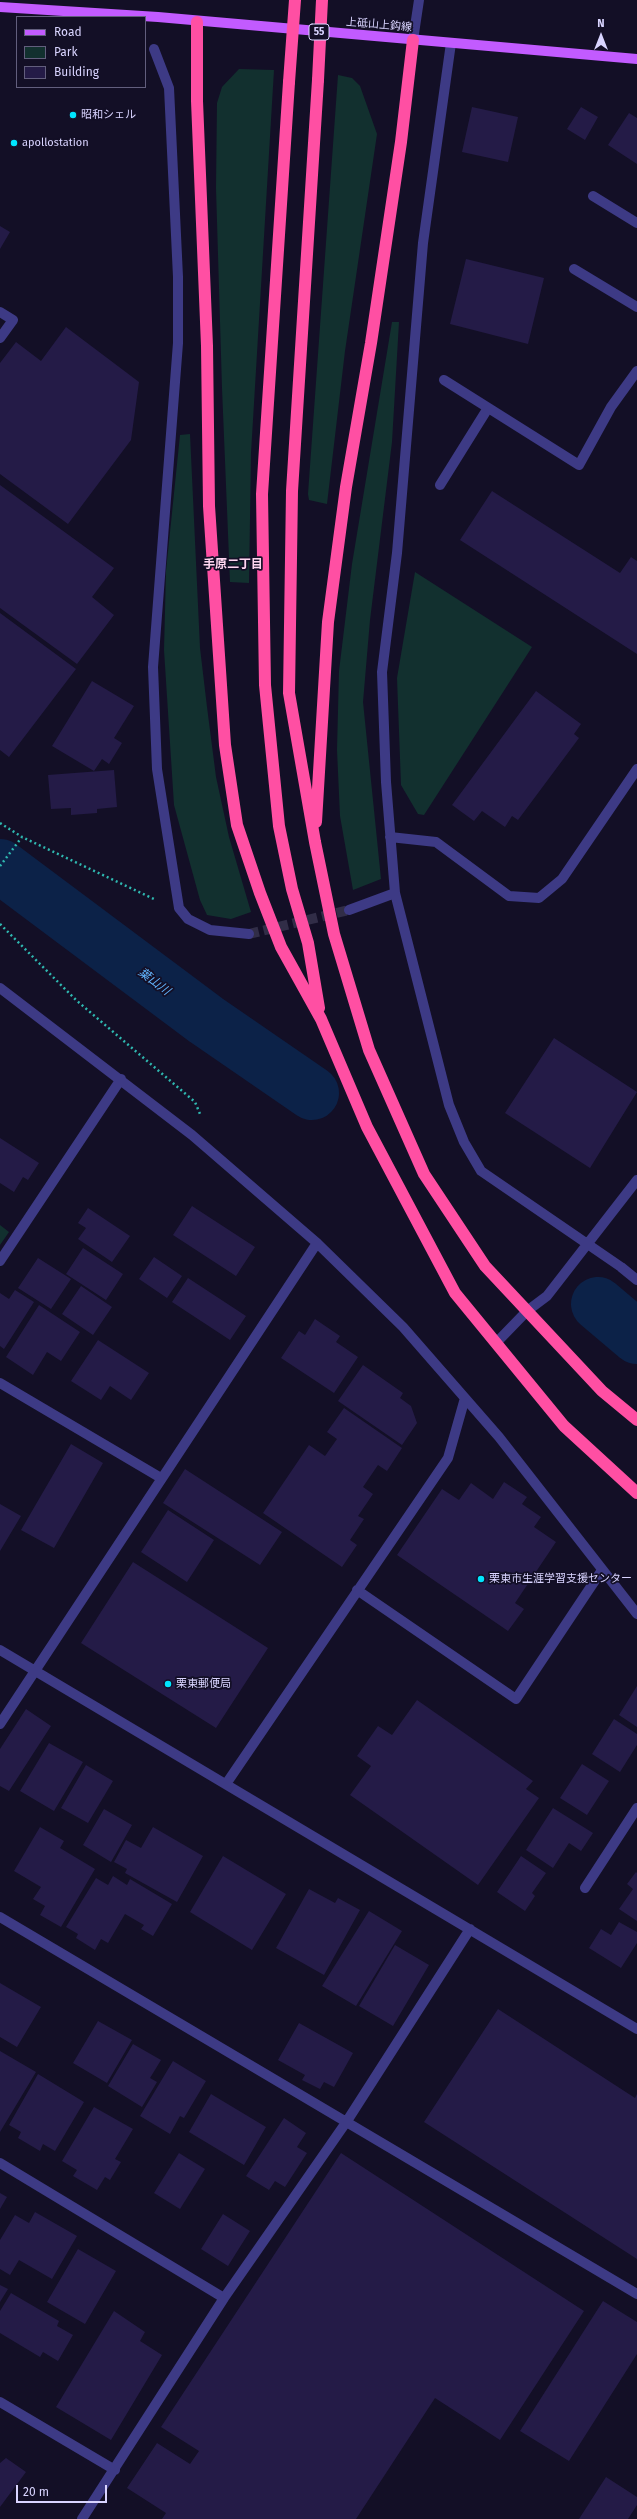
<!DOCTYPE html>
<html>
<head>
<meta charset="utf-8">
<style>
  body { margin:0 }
  #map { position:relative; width:637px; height:2519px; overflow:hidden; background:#130f26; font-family:"Fira Sans",sans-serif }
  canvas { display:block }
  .legend { position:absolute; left:16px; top:16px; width:130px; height:72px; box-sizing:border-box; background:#130f26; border:1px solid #625e7d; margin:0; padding:5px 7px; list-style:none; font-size:12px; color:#d9d4ff }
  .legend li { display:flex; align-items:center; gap:8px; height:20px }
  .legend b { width:20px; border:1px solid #625e7d }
  .north { position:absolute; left:581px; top:16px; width:40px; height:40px; -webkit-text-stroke:3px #130f26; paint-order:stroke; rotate:0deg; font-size:11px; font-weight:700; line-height:16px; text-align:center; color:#d9d4ff }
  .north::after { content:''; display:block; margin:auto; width:14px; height:18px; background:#d9d4ff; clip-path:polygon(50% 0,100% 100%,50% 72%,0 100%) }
  .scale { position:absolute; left:16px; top:2485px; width:91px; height:18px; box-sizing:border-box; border:2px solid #d9d4ff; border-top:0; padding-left:5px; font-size:12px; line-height:14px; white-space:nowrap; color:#d9d4ff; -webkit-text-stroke:3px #130f26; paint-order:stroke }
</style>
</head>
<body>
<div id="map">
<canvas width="637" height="2519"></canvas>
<ul class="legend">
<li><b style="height:5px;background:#c25bff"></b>Road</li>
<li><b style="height:11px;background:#12302f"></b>Park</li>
<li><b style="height:11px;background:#241b47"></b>Building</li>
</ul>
<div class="north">N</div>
<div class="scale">20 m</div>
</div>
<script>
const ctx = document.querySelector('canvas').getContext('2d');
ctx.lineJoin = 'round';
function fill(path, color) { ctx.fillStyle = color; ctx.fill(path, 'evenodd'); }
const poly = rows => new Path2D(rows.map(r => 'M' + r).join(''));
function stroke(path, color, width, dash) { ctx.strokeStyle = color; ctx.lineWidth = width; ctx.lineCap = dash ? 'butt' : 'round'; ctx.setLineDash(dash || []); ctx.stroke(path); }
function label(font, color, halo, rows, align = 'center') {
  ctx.font = font + ' "Fira Sans","Noto Sans JP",sans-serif'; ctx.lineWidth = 3.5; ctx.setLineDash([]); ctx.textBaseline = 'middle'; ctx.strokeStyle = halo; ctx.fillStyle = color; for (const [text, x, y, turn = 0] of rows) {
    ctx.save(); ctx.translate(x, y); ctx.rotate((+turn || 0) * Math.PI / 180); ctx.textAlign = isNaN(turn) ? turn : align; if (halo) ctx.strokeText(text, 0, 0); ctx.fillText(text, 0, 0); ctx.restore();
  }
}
const green = poly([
  [239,69,274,70,251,453,249,583,230,582,222,388,216,188,217,103,222,87],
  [338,75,352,78,360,86,377,134,345,351,327,504,309,500,308,494],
  [392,322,399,322,392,442,370,620,363,702,381,879,353,890,340,816,337,750,339,671,352,564],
  [190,434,200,648,207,707,216,777,229,837,251,912,231,919,207,915,200,900,174,805,164,650,166,571,180,435],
  [415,572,532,647,424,815,418,814,401,785,397,678],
  [0,1225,9,1232,0,1245]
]);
const river = poly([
  [0,866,206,1020,312,1093],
  [598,1304,637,1337]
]);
const building = poly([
  [472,107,518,117,508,162,462,152],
  [581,107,598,117,585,140,567,129],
  [629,113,637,118,637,164,608,145],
  [0,226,10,232,0,249],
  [466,259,544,278,528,344,450,324],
  [66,327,139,382,131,440,68,524,0,474,0,363,16,342,41,361],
  [0,485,114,568,92,597,114,615,77,664,0,608],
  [492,491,620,573,631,557,637,561,637,654,460,540],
  [0,613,76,669,9,757,0,750],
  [92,681,134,706,114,738,122,743,109,764,102,759,94,771,52,746],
  [536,691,581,724,574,734,579,738,518,820,512,816,505,827,482,811,474,821,452,805],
  [114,770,117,807,97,809,97,813,71,815,71,808,51,809,48,775],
  [554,1038,637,1092,590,1168,505,1113],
  [0,1138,39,1163,28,1180,23,1177,14,1192,0,1183],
  [192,1206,255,1247,236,1276,173,1235],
  [88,1208,130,1236,112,1262,78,1239,86,1228,78,1223],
  [83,1248,123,1274,106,1300,66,1274],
  [154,1257,182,1276,167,1298,139,1279],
  [38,1258,71,1279,51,1309,18,1288],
  [188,1278,246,1316,230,1340,172,1302],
  [81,1286,112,1307,93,1335,62,1314],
  [15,1290,34,1302,4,1349,0,1346,0,1293,9,1299],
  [39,1305,80,1332,61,1361,47,1352,33,1375,6,1357],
  [315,1319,340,1336,336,1342,358,1357,334,1393,281,1358,299,1331,305,1335],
  [98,1340,149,1373,131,1400,110,1386,101,1400,71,1381],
  [363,1365,403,1393,400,1398,411,1406,417,1423,402,1445,338,1401],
  [344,1408,402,1448,387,1471,378,1465,363,1487,373,1494,358,1516,364,1519,350,1540,357,1545,342,1567,263,1513,309,1445,325,1456,337,1439,327,1432],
  [71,1444,103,1463,54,1548,21,1530],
  [185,1469,282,1532,260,1565,163,1503],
  [504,1482,527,1497,522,1504,541,1517,534,1527,556,1542,515,1603,524,1609,508,1631,397,1555,442,1489,459,1500,471,1483,493,1499],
  [0,1504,21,1516,0,1551],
  [168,1510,214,1540,187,1582,141,1552],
  [133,1562,268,1648,216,1728,81,1643],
  [637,1686,637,1727,619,1715],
  [417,1700,533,1781,526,1789,539,1798,478,1885,350,1795,371,1766,357,1756,378,1726,392,1735],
  [26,1709,51,1726,9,1791,0,1786,0,1749],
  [614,1719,637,1734,637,1745,620,1772,592,1754],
  [49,1743,83,1762,54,1811,20,1791],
  [582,1764,609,1781,587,1815,560,1798],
  [86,1765,113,1781,88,1823,61,1808],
  [553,1808,593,1833,581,1851,569,1843,553,1868,526,1850],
  [104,1809,132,1825,111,1862,83,1845],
  [40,1827,64,1841,60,1848,95,1869,61,1927,40,1915,45,1906,33,1899,41,1887,14,1871],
  [153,1827,203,1856,177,1902,125,1873,127,1869,114,1862,126,1840,141,1848],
  [223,1856,286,1894,252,1950,190,1912],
  [521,1856,546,1873,532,1893,535,1896,525,1911,497,1892],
  [636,1872,637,1873,637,1921,619,1909,633,1889,627,1884],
  [113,1876,127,1885,130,1879,172,1904,153,1936,141,1929,144,1925,125,1914,108,1943,101,1939,95,1950,76,1938,78,1934,66,1927,96,1878,108,1885],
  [309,1889,335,1903,338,1898,360,1910,324,1975,276,1948],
  [369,1911,402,1931,356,2006,322,1986],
  [619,1922,637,1932,637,1943,621,1968,589,1948,601,1929,611,1935],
  [395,1945,429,1965,393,2026,359,2006],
  [0,1983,41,2007,17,2047,0,2037],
  [498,2009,635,2098,637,2094,637,2259,424,2122],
  [98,2021,132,2040,107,2083,73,2063],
  [299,2023,353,2053,334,2087,324,2082,320,2089,302,2080,305,2075,278,2060],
  [133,2044,161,2060,150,2078,157,2082,142,2107,108,2086],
  [0,2051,36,2072,0,2132],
  [173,2061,206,2081,184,2118,180,2116,170,2134,140,2116],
  [38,2074,84,2102,55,2151,43,2144,40,2151,18,2138,21,2132,9,2125],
  [211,2094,266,2127,244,2165,189,2132],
  [94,2107,133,2129,115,2159,121,2162,110,2180,105,2177,97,2190,73,2176,77,2170,62,2161],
  [284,2118,306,2133,297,2147,307,2153,285,2187,275,2181,269,2190,246,2176],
  [179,2153,205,2169,180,2209,154,2193],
  [341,2153,584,2311,500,2440,435,2398,356,2519,162,2519,166,2513,127,2488,157,2443,190,2464,199,2451,161,2427],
  [0,2193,7,2197,0,2209],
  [35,2212,77,2236,52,2279,19,2260,10,2275,0,2269,0,2240,15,2215,29,2223],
  [223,2214,250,2231,228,2266,201,2249],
  [78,2249,116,2271,85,2324,47,2302],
  [0,2285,8,2289,0,2302],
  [11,2293,59,2321,57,2326,73,2335,58,2361,43,2352,40,2357,0,2333,0,2311],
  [603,2301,637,2322,637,2354,569,2461,520,2431],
  [114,2311,145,2332,140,2341,162,2355,111,2440,56,2407],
  [6,2458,26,2472,0,2507,0,2463],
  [606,2477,637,2497,637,2505,628,2519,579,2519]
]);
const minorTunnel = poly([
  [249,934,349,910]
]);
const path = poly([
  [0,823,22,837],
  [0,866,22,837,156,900],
  [0,924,76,1000,195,1102,200,1114]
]);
const minor = poly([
  [413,40,419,0],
  [451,43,423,243,397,553,382,672,386,782,395,893,449,1105,464,1142,481,1171,621,1267,637,1280],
  [154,49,169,88,178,277,178,343,153,667,157,769,179,908,188,919,210,930,249,934],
  [593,196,637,223],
  [574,269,637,307],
  [0,312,13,320,0,338],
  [444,380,579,465,611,407,637,371],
  [440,485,488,408],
  [390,837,436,842,509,896,539,898,562,879,637,769],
  [349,910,395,893],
  [0,988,192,1135,317,1243,403,1327,499,1437,637,1614],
  [0,1261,121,1079],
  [496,1343,527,1311,547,1296,637,1180],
  [0,1383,161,1478],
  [357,1590,516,1699,602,1570],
  [0,1650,637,2029],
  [0,1724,317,1243],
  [226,1784,448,1458,465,1398],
  [585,1888,637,1808],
  [0,1917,637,2294],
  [0,2163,224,2298],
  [0,2402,115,2470],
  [82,2519,224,2298,347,2121,470,1929]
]);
const major = poly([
  [0,7,158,17,637,59]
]);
const highway = poly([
  [197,22,197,101,207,346,209,506,225,745,237,825,260,893,281,947,321,1019,367,1127,455,1293,564,1426,637,1493],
  [318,80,292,491,289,693,315,842,334,934,369,1050,424,1174,485,1266,602,1391,637,1420],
  [289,82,262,494,265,685,279,826,292,889,308,943,319,1008],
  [316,822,328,622,346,487,371,343,401,142,413,40]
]);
const highwayBridge = poly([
  [318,80,322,0],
  [289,82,295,0]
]);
const markers = [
  [73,115,4,"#00e5ff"],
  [14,143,4,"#00e5ff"],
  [481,1579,4,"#00e5ff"],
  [168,1684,4,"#00e5ff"]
];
const shields = [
  [319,32,20]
];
const shieldNames = [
  ["55",319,32]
];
const streetNames = [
  ["上砥山上鈎線",379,25,5]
];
const poiNames = [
  ["昭和シェル",81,115],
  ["apollostation",22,143],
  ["栗東市生涯学習支援センター",489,1579],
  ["栗東郵便局",176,1684]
];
const neighbourhoodNames = [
  ["手原二丁目",233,565]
];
const waterNames = [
  ["葉山川",154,982,37]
];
fill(green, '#12302f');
stroke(river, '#0c2248', 54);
fill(building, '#241b47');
stroke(minorTunnel, '#312d47', 10, [10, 5]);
stroke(path, '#2fb8b0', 2.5, [2, 3]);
stroke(minor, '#3d3a85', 10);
stroke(major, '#c25bff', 10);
stroke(highway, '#ff4fa3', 12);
stroke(highwayBridge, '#ff4fa3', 12);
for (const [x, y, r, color] of markers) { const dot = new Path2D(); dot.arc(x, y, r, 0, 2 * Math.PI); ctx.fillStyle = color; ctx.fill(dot); stroke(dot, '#130f26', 1.5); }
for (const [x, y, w] of shields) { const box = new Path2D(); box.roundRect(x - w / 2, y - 8, w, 16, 3); ctx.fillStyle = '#130f26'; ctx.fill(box); stroke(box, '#d9d4ff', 1); }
label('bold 10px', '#d9d4ff', null, shieldNames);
label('11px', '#d9d4ff', '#130f26', streetNames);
label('11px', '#d9d4ff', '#130f26', poiNames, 'left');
label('bold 12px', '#ffd6f0', '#130f26', neighbourhoodNames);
label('italic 12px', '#62b6ff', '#130f26', waterNames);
</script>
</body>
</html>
